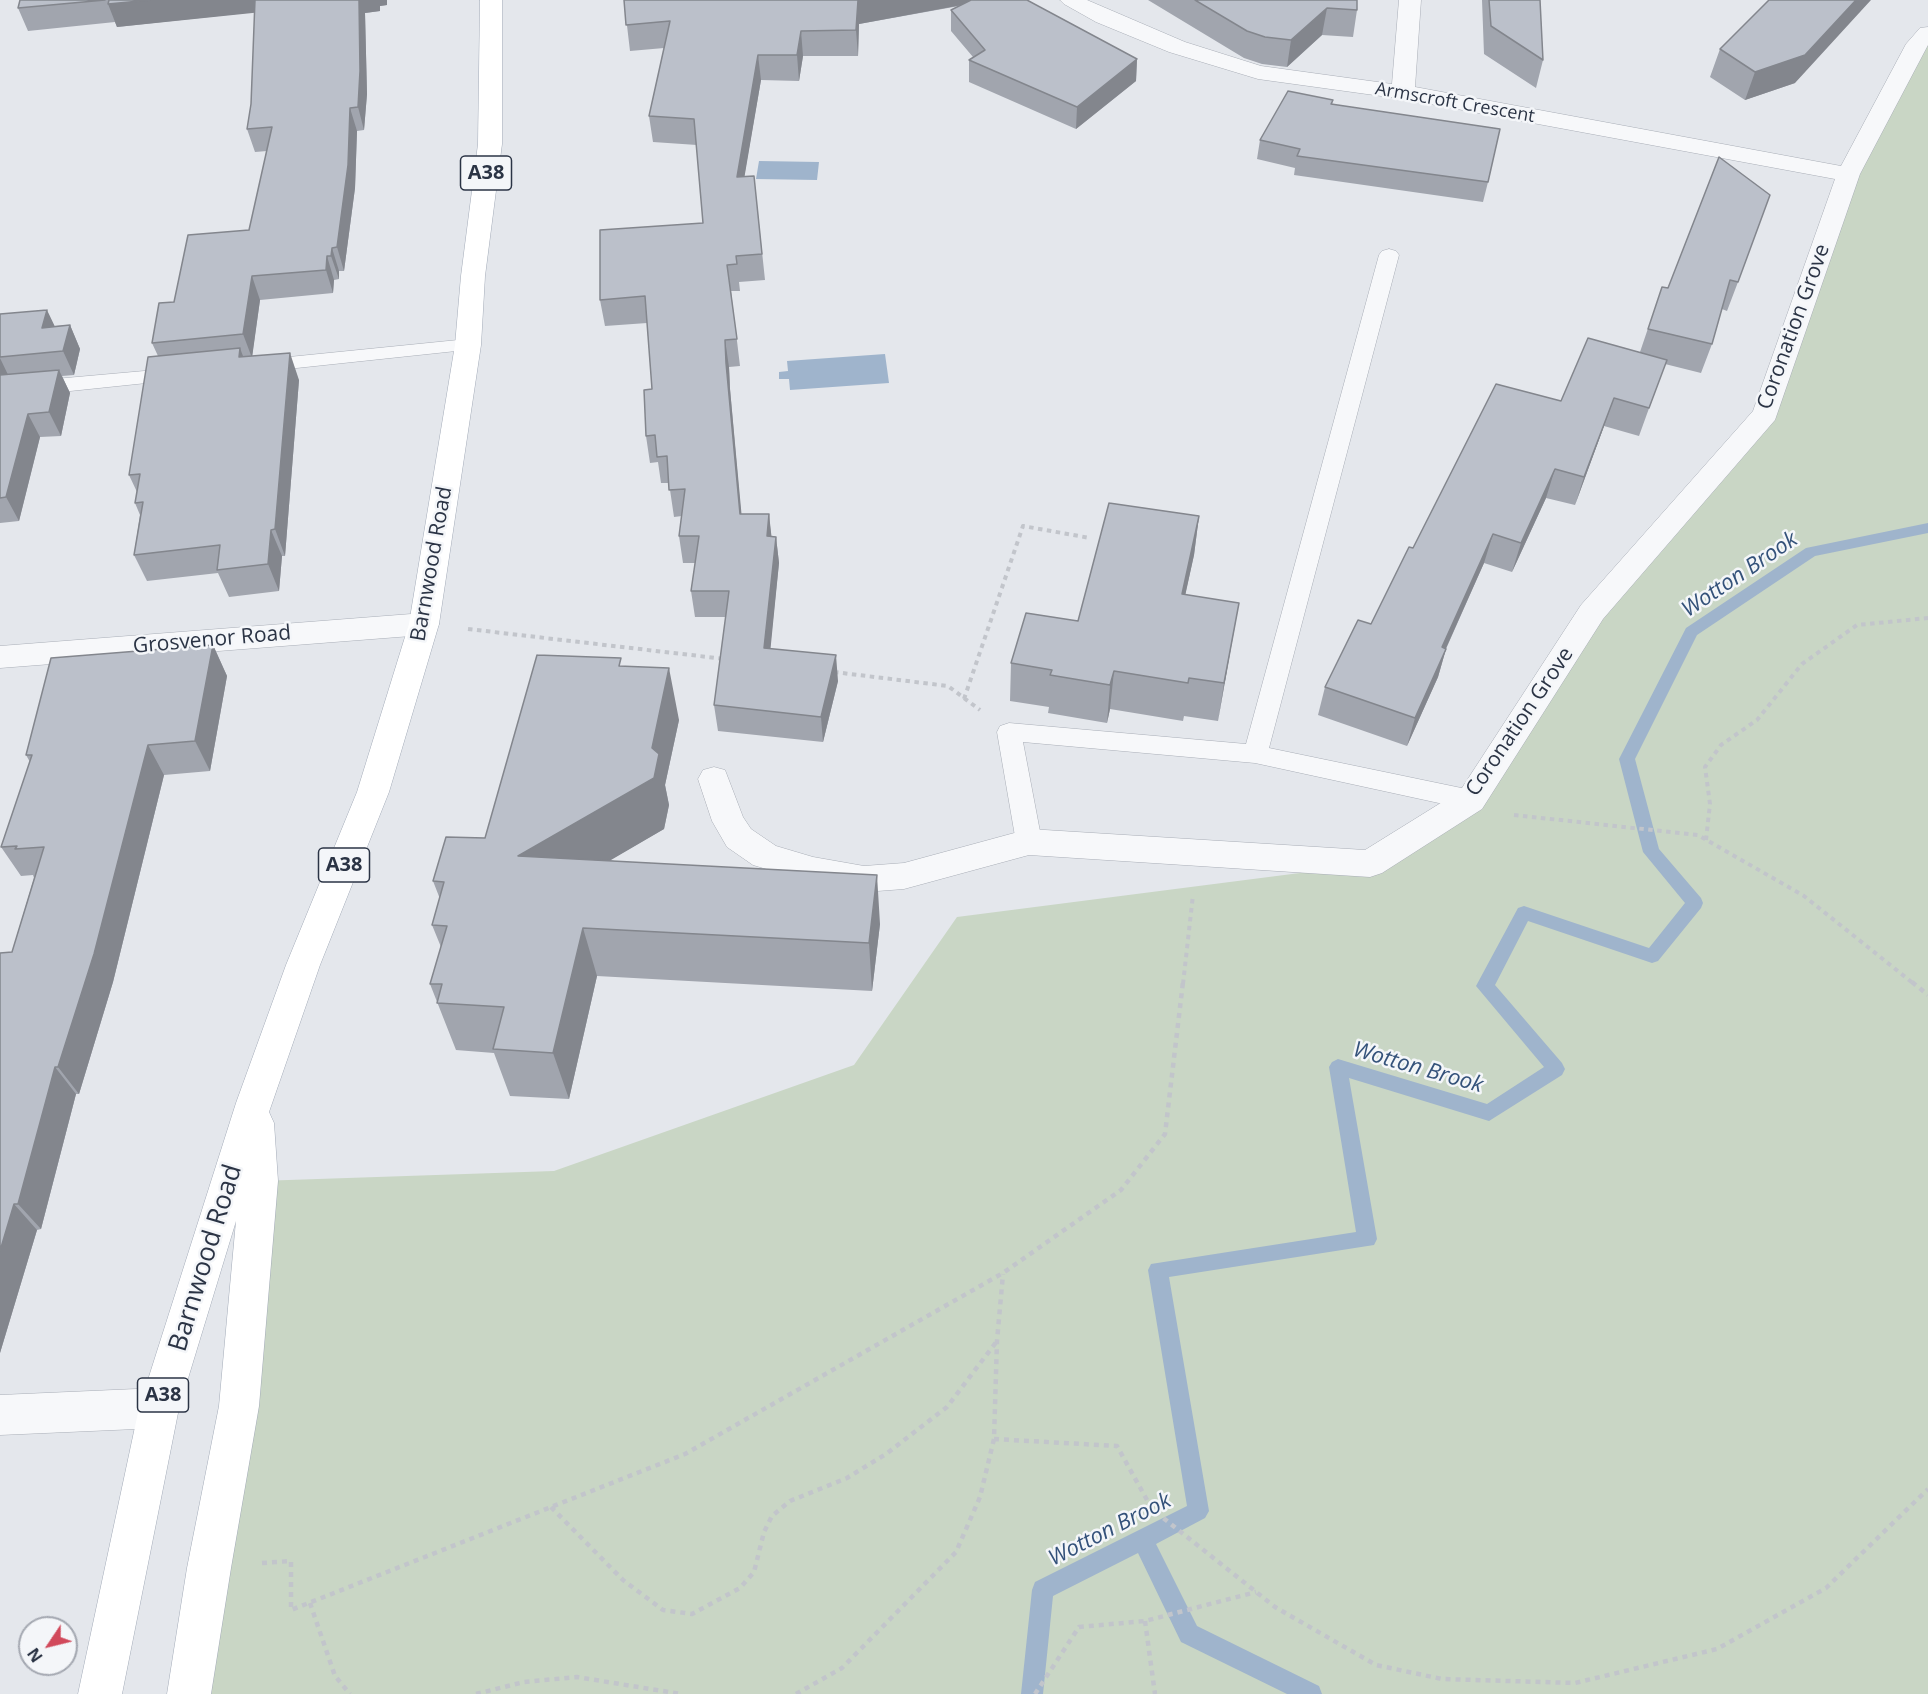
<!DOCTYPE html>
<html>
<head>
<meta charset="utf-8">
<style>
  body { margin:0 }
  #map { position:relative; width:1928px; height:1694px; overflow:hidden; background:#e4e7ec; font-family:"Open Sans",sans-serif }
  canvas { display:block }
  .north { position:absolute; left:18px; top:1616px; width:60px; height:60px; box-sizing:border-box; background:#f4f6f9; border:2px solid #a4a8b1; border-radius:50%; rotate:235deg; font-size:16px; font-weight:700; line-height:24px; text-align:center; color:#2b3445 }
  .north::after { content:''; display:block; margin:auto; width:21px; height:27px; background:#d1495b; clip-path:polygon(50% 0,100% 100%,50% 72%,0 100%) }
</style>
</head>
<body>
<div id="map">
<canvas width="1928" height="1694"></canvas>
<div class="north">N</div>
</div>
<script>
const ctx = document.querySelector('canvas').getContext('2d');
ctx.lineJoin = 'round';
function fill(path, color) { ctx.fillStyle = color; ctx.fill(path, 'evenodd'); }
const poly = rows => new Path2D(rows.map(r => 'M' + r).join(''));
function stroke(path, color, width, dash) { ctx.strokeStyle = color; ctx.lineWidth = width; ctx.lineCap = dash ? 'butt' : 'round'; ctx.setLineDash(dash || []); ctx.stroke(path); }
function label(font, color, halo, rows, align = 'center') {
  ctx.font = font + ' "Open Sans",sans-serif'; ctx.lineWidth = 5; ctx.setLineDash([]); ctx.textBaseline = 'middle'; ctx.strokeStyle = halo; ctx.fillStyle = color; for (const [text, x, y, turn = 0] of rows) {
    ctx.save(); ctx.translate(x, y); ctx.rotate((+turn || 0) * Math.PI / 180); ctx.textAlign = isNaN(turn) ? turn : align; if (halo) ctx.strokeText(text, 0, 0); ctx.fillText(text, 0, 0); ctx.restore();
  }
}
const green = poly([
  [1928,33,1928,1694,189,1694,259,1181,554,1171,854,1065,957,917,1370,864,1471,800,1592,612,1765,414,1848,174]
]);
const water = poly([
  [759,161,819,162,817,180,756,179],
  [885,354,889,383,790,390,789,379,779,379,779,372,788,371,787,361]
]);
const stream = poly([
  [1928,523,1928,533,1815,556,1697,635,1635,759,1659,849,1701,898,1703,903,1701,908,1658,961,1652,963,1528,921,1495,985,1562,1063,1565,1069,1562,1075,1489,1121,1349,1078,1377,1239,1374,1245,1169,1277,1209,1511,1205,1518,1156,1544,1197,1626,1319,1686,1322,1694,1287,1694,1181,1642,1138,1553,1053,1596,1043,1694,1021,1694,1032,1590,1035,1582,1187,1506,1148,1270,1151,1264,1356,1232,1329,1067,1332,1062,1338,1059,1487,1104,1544,1067,1476,986,1518,908,1524,906,1649,948,1685,903,1643,852,1619,759,1686,628,1806,548,1928,523]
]);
const pathFar1 = poly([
  [468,629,725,659],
  [834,672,948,686,980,710],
  [964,699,1023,526,1090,538],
  [1514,815,1698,835,1804,896,1914,984],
  [1706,840,1710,804,1705,767,1721,745,1757,720,1802,664,1857,625,1928,618],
  [1183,984,1193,895]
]);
const path = poly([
  [1912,982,1928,995],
  [994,1439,1117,1446,1152,1509,1275,1607,1376,1665,1442,1679,1575,1683,1717,1649,1826,1588,1928,1489],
  [551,1507,623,1580,663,1610,692,1614,740,1588,754,1572,764,1532,772,1516,790,1501,847,1478,886,1454,947,1407,997,1341],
  [262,1563,291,1561,291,1610,685,1454,1003,1273,1121,1190,1165,1134,1183,982],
  [310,1603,335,1676,350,1694],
  [1145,1621,1155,1694],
  [476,1694,524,1682,577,1677,681,1694],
  [796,1694,842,1668,956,1552,980,1497,994,1439,997,1341,1003,1274],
  [1035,1694,1079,1627,1145,1621,1256,1592]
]);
const service = poly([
  [1389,249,1396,251,1399,255,1269,748,1471,790,1480,793,1483,800,1480,807,1471,810,1255,763,1023,742,1042,842,1038,849,1029,852,1020,849,1016,842,997,732,1000,726,1009,723,1246,744,1379,255,1382,251,1389,249],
  [468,339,475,341,478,345,475,349,259,372,252,370,249,366,252,362,259,360,468,339],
  [178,368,185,369,188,374,185,379,32,395,25,393,22,388,25,383,32,381,178,368]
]);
const minor = poly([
  [1060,0,1087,0,1185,42,1261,66,1392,84,1399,0,1421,0,1415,87,1841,166,1906,44,1920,28,1928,27,1928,45,1860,174,1775,420,1603,619,1482,809,1382,873,1370,877,1029,855,904,889,864,892,813,883,753,865,727,847,712,821,698,779,703,770,714,767,725,770,743,817,751,829,776,846,813,857,864,866,904,863,1029,829,1365,850,1460,791,1581,605,1753,411,1835,179,1403,99,1258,79,1169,52,1096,22,1064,4,1060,0],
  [424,613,435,616,439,624,435,632,424,635,0,668,0,646,424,613],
  [159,1388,173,1394,179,1408,173,1422,159,1428,0,1435,0,1395,159,1388]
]);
const primary = poly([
  [480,0,502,0,502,144,485,276,481,345,439,624,389,792,320,965,269,1112,274,1123,278,1181,259,1406,231,1568,211,1694,167,1694,187,1568,219,1406,236,1221,179,1408,122,1694,78,1694,139,1408,236,1103,286,965,357,792,409,624,455,345,461,276,478,144,480,0]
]);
const wall = poly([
  [20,0,387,0,387,5,380,6,380,11,365,13,367,94,364,130,357,131,355,188,344,271,339,271,339,279,334,280,333,293,260,300,252,356,299,380,285,556,282,556,279,591,229,597,218,573,147,581,134,555,140,515,135,503,137,492,129,475,158,356,152,343,174,302,249,230,267,151,255,152,247,129,251,104,255,12,117,27,115,22,28,31,18,8],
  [624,0,1027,0,1137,59,1136,81,1076,129,969,82,969,60,973,57,951,31,951,10,959,6,859,24,858,56,803,56,799,81,761,80,744,177,754,176,765,280,739,282,740,291,731,291,740,366,729,367,730,389,741,514,769,514,771,536,776,537,779,563,770,648,838,681,823,742,718,731,714,705,726,617,695,617,691,591,695,563,683,563,679,536,682,516,674,517,669,483,661,483,658,462,650,463,646,436,652,389,647,323,605,326,600,300,703,223,697,145,653,142,649,116,664,48,630,51],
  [1148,0,1357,0,1357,10,1353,37,1322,35,1287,67,1262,64,1244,58],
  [1482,0,1540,0,1543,60,1536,88,1484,54],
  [1720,49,1795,83,1745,100,1710,77],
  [1333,100,1332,105,1488,182,1483,202,1294,175,1295,168,1257,159,1260,140],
  [1719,157,1738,282,1727,311,1722,309,1712,344,1701,373,1665,364,1639,436,1604,426,1575,505,1546,498,1512,572,1484,563,1446,649,1438,677,1407,746,1318,715,1325,687,1371,624,1413,548,1561,401,1640,352,1662,287,1668,288],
  [0,314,54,326,70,325,80,349,74,375,62,376,70,393,61,436,40,437,19,521,0,523],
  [1199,516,1194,555,1185,595,1239,603,1218,721,1184,716,1183,721,1110,709,1107,723,1048,713,1049,707,1010,701,1011,663,1078,621],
  [213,645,227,676,210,771,164,775,113,982,79,1094,76,1094,41,1229,37,1230,0,1353,0,953,12,952,34,878,33,875,21,876,1,847,30,762,26,755],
  [622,666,679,720,665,785,669,805,664,829,610,860,880,924,872,991,597,976,569,1099,510,1096,494,1053,456,1050,430,984,441,947,432,925,440,899,433,881,485,838]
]);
const shadedWall = poly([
  [150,0,259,0,262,12,117,27,108,4],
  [359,0,387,0,387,5,380,6,380,11,365,13,367,94,364,130,358,107],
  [858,0,978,0,978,2,859,24,858,56,856,30],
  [1856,0,1871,0,1795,83,1745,100,1755,72],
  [1327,8,1322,35,1287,67,1291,40],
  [801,31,803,56,799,81,797,55],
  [758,55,761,80,740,203,737,177],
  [1137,59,1136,81,1076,129,1077,107],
  [350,108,357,131,355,188,344,271,337,247],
  [332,248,339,271,339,279,331,256],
  [327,256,334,280,333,293,326,270],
  [252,276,260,300,252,358,243,334],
  [47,310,58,333,42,328],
  [70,325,80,349,74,375,63,351],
  [725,340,729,367,730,389,744,541,740,514,726,363],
  [240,348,250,375,239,357],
  [290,353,299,380,285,556,275,529],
  [0,358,11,381,0,390],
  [59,370,70,393,61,436,49,412],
  [1614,398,1604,426,1575,505,1584,477],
  [28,414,40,437,19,521,6,497],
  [1555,469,1546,498,1512,572,1521,543],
  [769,514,772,541,767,536],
  [1199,516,1194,555,1177,633,1182,594],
  [271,530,282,556,279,591,268,564],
  [1493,534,1484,563,1434,675,1442,647],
  [776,537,779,563,768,674,764,648],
  [1239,603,1232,641,1218,721,1224,683],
  [213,645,227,676,210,771,195,741],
  [1446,649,1438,677,1407,746,1415,718],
  [836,655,838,681,823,742,821,717],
  [669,668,679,720,665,785,669,805,664,829,534,905,518,856,652,748],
  [1114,671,1110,709,1107,723,1110,685],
  [148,745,164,775,113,982,79,1094,58,1067],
  [877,875,880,924,872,991,869,943],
  [583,928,597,976,569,1099,553,1053],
  [55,1067,76,1094,41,1229,18,1204],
  [14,1204,37,1230,0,1353,0,1251]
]);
const building = poly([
  [20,0,105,0,18,8,20,0],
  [109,0,150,0,108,4,109,0],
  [255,0,359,0,360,71,358,107,350,108,348,165,337,247,332,248,331,256,327,256,326,270,252,276,243,334,152,343,159,303,174,302,188,235,249,230,272,127,247,129,251,104,255,0],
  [624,0,858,0,856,30,801,31,797,55,758,55,737,177,754,176,762,254,736,256,737,264,727,265,737,339,725,340,726,363,740,514,769,514,767,536,776,537,764,648,836,655,821,717,714,705,729,591,691,591,699,536,679,536,685,489,669,490,667,456,657,457,655,435,646,436,644,390,652,389,645,296,600,300,600,230,703,223,694,119,649,116,670,21,626,25,624,0],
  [971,0,1027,0,1137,59,1077,107,969,60,985,50,951,10,971,0],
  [1195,0,1357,0,1357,10,1327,8,1291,40,1265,37,1247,31,1195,0],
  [1489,0,1540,0,1543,60,1491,26,1489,0],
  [1769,0,1856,0,1805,55,1755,72,1720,49,1769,0],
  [1288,91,1333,100,1331,104,1500,129,1488,182,1297,156,1300,149,1260,140,1288,91],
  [1719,157,1770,195,1738,282,1730,280,1712,344,1648,329,1662,287,1668,288,1719,157],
  [47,310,42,328,70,325,63,351,0,357,0,314,47,310],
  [1588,338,1667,360,1649,408,1614,398,1584,477,1555,469,1521,543,1493,534,1442,647,1446,649,1415,718,1325,687,1358,620,1371,624,1409,547,1413,548,1496,384,1561,401,1588,338],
  [240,348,239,357,290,353,275,529,271,530,268,564,217,570,220,545,134,555,143,502,135,503,140,474,129,475,148,357,240,348],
  [59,370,49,412,28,414,6,497,0,498,0,375,59,370],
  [1109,503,1199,516,1182,594,1239,603,1224,683,1189,678,1188,683,1114,671,1110,685,1050,675,1052,670,1011,663,1026,613,1078,621,1109,503],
  [213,645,195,741,148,745,94,954,58,1067,55,1067,18,1204,14,1204,0,1251,0,953,12,952,44,847,15,849,17,846,1,847,32,755,26,755,51,658,213,645],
  [537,655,621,658,619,666,669,668,652,748,659,754,654,778,518,856,877,875,869,943,583,928,553,1053,493,1049,504,1007,437,1003,442,984,430,984,447,926,432,925,444,882,433,881,446,837,485,838,537,655]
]);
const farStreetnames = [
  ["Armscroft Crescent",1455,103,10]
];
const shields = [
  [486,173,51],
  [344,865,51],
  [163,1395,51]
];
const shieldNames = [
  ["A38",486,173],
  ["A38",344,865],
  ["A38",163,1395]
];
const streetNames = [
  ["Coronation Grove",1794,327,-70],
  ["Barnwood Road",432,564,-80],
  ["Grosvenor Road",212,640,-5],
  ["Coronation Grove",1520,722,-56]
];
const waterNames = [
  ["Wotton Brook",1740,575,-34],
  ["Wotton Brook",1418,1068,16],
  ["Wotton Brook",1110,1530,-27]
];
const nearStreetnames = [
  ["Barnwood Road",206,1258,-73]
];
fill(green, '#c9d6c5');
fill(water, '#9fb4cc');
fill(stream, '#9fb4cc');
stroke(service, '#a9aeb7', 1);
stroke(minor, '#a9aeb7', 1);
stroke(primary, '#a3abb8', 1);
stroke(pathFar1, '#c2c5cb', 4, [4.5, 4.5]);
stroke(path, '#c2c5cb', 4.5, [5, 5]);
fill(service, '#f7f8fa');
fill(minor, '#f7f8fa');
fill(primary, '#fff');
fill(wall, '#a1a5ae');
fill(shadedWall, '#83868d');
fill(building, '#bbc0ca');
stroke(building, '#83868d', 1.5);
label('18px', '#2b3445', '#f4f6f9', farStreetnames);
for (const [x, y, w] of shields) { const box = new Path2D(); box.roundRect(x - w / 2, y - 17, w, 34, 4.5); ctx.fillStyle = '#f4f6f9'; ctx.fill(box); stroke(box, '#2b3445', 1.5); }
label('bold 20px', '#2b3445', null, shieldNames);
label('21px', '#2b3445', '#f4f6f9', streetNames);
label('italic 22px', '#34527a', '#f4f6f9', waterNames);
label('26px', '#2b3445', '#f4f6f9', nearStreetnames);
</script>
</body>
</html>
